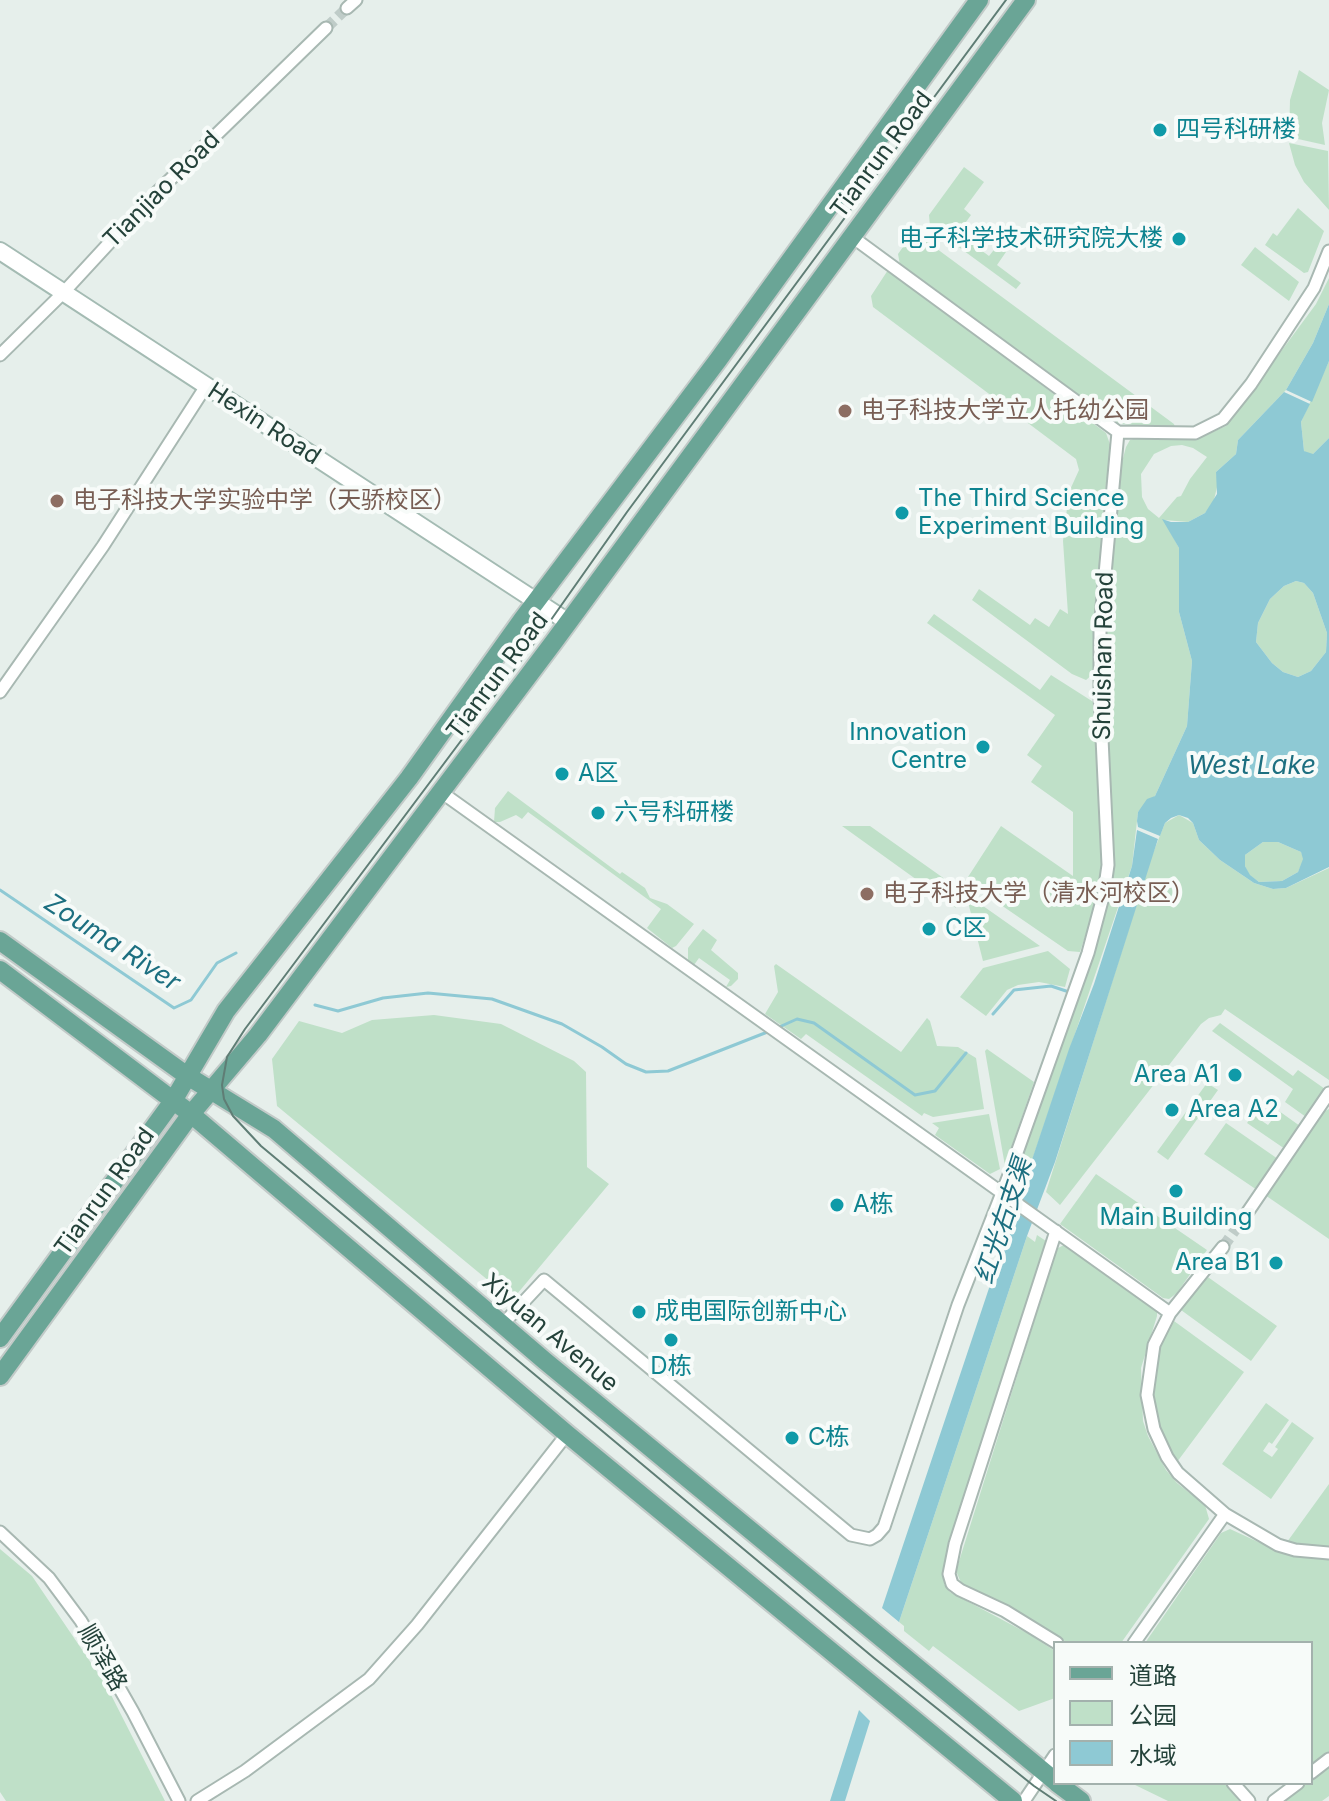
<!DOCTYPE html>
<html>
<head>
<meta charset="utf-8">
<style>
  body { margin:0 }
  #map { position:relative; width:1329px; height:1801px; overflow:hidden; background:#e6efeb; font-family:Inter,"Noto Sans SC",sans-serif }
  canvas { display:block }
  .legend { position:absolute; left:1053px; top:1641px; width:260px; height:144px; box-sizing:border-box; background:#f7fbf9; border:2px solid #a3b1ad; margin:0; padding:10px 14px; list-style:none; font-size:24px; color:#24423a }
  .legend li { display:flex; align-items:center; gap:16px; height:40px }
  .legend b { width:40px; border:2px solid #a3b1ad }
</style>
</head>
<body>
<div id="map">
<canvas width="1329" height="1801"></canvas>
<ul class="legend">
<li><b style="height:10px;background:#6aa596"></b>道路</li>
<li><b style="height:22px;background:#bfe0c8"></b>公园</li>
<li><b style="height:22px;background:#8ec9d4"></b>水域</li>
</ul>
</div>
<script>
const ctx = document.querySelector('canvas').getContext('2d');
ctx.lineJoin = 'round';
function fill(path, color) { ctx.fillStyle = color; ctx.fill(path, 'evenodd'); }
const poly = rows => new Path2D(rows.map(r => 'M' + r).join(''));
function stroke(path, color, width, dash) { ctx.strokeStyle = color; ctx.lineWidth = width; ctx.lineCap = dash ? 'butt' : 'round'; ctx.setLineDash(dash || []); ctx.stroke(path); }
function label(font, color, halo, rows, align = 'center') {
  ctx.font = font + ' Inter,"Noto Sans SC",sans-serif'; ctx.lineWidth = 8; ctx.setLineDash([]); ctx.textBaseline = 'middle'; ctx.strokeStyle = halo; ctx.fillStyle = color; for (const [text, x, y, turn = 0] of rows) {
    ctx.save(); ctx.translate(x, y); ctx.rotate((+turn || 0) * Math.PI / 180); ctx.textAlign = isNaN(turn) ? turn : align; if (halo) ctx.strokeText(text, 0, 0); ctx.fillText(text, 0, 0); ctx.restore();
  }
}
const green = poly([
  [1299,70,1329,90,1322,123,1325,145,1289,137,1290,100],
  [1289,143,1328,151,1329,210,1304,182,1295,165],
  [964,167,984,182,964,209,971,215,958,233,989,256,997,246,1006,252,997,265,1021,283,1016,289,930,226,929,215],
  [1298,208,1324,231,1308,272,1304,273,1265,245,1273,233,1277,236],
  [920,239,929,243,1174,424,1175,428,1118,424,913,275,900,265,898,254,908,240],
  [1255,247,1299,282,1289,301,1241,265],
  [888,270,1106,433,1112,450,1106,483,1094,669,1093,674,1086,680,1072,674,972,600,979,589,1030,625,1035,618,1049,627,1060,609,1068,614,1063,541,1069,492,1079,470,1076,459,873,307,871,296],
  [1329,278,1329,304,1313,343,1286,390,1238,440,1236,454,1216,472,1218,483,1213,504,1205,513,1188,522,1164,520,1179,548,1179,612,1192,661,1187,726,1155,796,1138,812,1132,866,1023,1187,1014,1181,1104,918,1113,877,1103,672,1118,477,1126,447,1130,440,1145,436,1199,438,1226,426,1316,304],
  [1182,445,1193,448,1207,457,1190,479,1181,496,1177,497,1159,518,1148,509,1142,497,1141,474,1154,454,1171,446],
  [1329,361,1329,438,1313,454,1308,454,1304,451,1301,422],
  [1296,581,1304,583,1313,593,1327,633,1326,652,1311,671,1298,677,1283,672,1272,663,1256,642,1258,623,1270,599,1284,586],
  [934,614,1040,690,1051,675,1095,703,1102,869,1098,897,1080,952,1068,951,969,883,968,877,1001,826,1073,876,1073,812,1031,782,1042,766,1027,755,1055,715,927,623],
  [508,791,620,874,622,872,645,888,650,898,667,904,694,924,676,946,672,948,647,928,661,909,528,812,522,819,516,815,500,822,494,822,495,808],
  [1179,815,1193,823,1199,840,1220,860,1254,883,1273,889,1286,888,1329,868,1329,1080,1225,1009,1221,1015,1209,1018,1201,1024,1060,1205,1046,1192,1151,858,1165,823],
  [842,826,870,826,949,882,956,908],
  [1263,842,1278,842,1301,852,1304,859,1298,872,1282,881,1259,882,1249,875,1245,866,1245,855],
  [966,894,1040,946,983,961],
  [703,929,717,940,711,950,738,973,738,979,731,986,726,987,730,980,699,958,694,965,688,960,688,948],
  [1048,951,1070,969,1065,987,1039,982,1018,985,1007,990,986,1016,960,997,983,968],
  [776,964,901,1052,927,1018,930,1021,937,1046,958,1047,976,1058,984,1109,933,1117,924,1113,922,1116,806,1034,801,1039,765,1014,778,992,774,966],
  [434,1015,501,1024,574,1061,586,1072,587,1167,609,1184,512,1300,277,1106,272,1059,299,1021,342,1033,372,1020],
  [1220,1023,1293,1076,1298,1070,1325,1089,1306,1117,1285,1102,1293,1089,1212,1031],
  [987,1049,1034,1082,1005,1166,985,1051],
  [1207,1083,1218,1090,1168,1160,1157,1152],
  [1329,1109,1329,1239,1265,1195,1321,1113],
  [1279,1111,1300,1126,1285,1149,1247,1123,1253,1115,1268,1125],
  [989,1114,1000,1169,990,1174,935,1135,939,1128,932,1123],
  [1226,1123,1278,1159,1257,1190,1204,1154],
  [1096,1174,1207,1250,1177,1293,1169,1299,1163,1298,1060,1224],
  [1037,1235,1046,1241,944,1569,944,1584,950,1592,1029,1634,1055,1651,1055,1698,1019,1711,933,1646,929,1651,904,1631,904,1626,899,1622,1027,1236,1035,1242],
  [1064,1245,1157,1310,1157,1316,1141,1368,1143,1421,1148,1436,1166,1470,1177,1483,1205,1505,1209,1519,1121,1643,1068,1643,1000,1601,962,1585,956,1571,1053,1261,1058,1248],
  [1205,1275,1277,1326,1251,1361,1181,1310],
  [1174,1321,1244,1372,1177,1462,1160,1431,1153,1396,1152,1375,1160,1345],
  [1266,1403,1289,1420,1272,1444,1269,1442,1263,1451,1272,1457,1278,1449,1275,1447,1292,1422,1314,1438,1271,1499,1222,1464],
  [1329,1484,1329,1547,1287,1542],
  [1230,1529,1280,1552,1329,1560,1329,1753,1311,1767,1311,1643,1145,1643,1221,1533],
  [0,1549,32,1576,106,1685,165,1801,6,1801,0,1792],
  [1329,1767,1329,1796,1322,1801,1283,1801,1307,1783,1311,1783,1311,1780],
  [1131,1783,1224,1783,1239,1801,1168,1801]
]);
const water = poly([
  [1329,304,1329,361,1312,402,1286,390,1313,343],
  [1284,392,1310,404,1301,422,1304,451,1313,454,1329,438,1329,867,1286,888,1273,889,1254,883,1220,860,1199,840,1193,823,1188,818,1179,815,1171,818,1165,823,1160,836,1138,827,1137,821,1138,812,1147,799,1155,796,1187,726,1192,661,1179,612,1179,548,1162,519,1171,522,1188,522,1205,513,1217,494,1216,472,1236,454,1238,440],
  [1296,581,1304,583,1313,593,1327,633,1326,652,1311,671,1298,677,1283,672,1272,663,1256,642,1258,623,1270,599,1284,586],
  [1263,842,1278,842,1301,852,1303,859,1298,872,1282,881,1259,882,1250,875,1245,866,1245,855],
  [1137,830,1158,839,1055,1162,1027,1236,899,1622,882,1608,1069,1049,1094,984,1132,866],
  [859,1710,870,1721,845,1801,830,1801]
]);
const stream = poly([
  [0,890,174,1008,191,1000,217,963,236,953],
  [315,1005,338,1011,383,998,428,993,492,999,562,1024,602,1047,626,1064,646,1072,668,1071,770,1031],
  [993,1014,1014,990,1051,986,1066,991],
  [777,1028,797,1019,814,1023,915,1095,935,1091,966,1053]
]);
const streetTunnel = poly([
  [326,28,347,8],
  [1223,1247,1243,1219]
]);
const street = poly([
  [347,8,356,0],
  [0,355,63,293,146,203,326,28],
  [1118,432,1195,433,1223,419,1251,384,1314,288,1329,251],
  [0,692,103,546,206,386],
  [441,792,1170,1313],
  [1243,1219,1329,1093],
  [1056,1231,955,1544,949,1574,952,1584,960,1590,1005,1611,1057,1643],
  [1223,1247,1170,1313,1154,1345,1147,1395,1154,1429,1167,1457,1178,1473,1225,1514,1278,1545,1295,1550,1329,1553],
  [502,1325,544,1280,851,1535,870,1539,877,1535,884,1527,958,1305,1009,1175,1088,953,1104,893,1108,865,1100,696,1100,629,1118,432,851,236],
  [0,1532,49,1578,81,1621,133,1712,179,1801],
  [1134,1643,1225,1514],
  [1311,1773,1329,1759],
  [1233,1783,1249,1801],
  [197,1801,245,1771,369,1679,417,1625,567,1434],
  [1024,1801,1055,1755],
  [1274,1801,1298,1783]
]);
const secondary = poly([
  [0,251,568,622]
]);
const primary = poly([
  [0,941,186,1075,274,1129,545,1361,1055,1781],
  [0,970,191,1114,567,1434,1013,1801],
  [0,1338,173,1101,226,1011,409,778,522,620,718,360,979,0],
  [0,1376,191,1114,258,1035,553,643,1026,0],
  [1057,1783,1081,1801]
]);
const tram = poly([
  [1006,0,627,512,541,634,245,1029,227,1057,222,1085,224,1099,233,1116,261,1146,874,1658,1034,1786,1056,1801]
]);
const markers = [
  [1160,130,8,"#0f9aa8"],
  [1179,239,8,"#0f9aa8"],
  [845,411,8,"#8d6e63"],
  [57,501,8,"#8d6e63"],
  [902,513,8,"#0f9aa8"],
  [983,747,8,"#0f9aa8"],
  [562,774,8,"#0f9aa8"],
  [598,813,8,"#0f9aa8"],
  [867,894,8,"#8d6e63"],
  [929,929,8,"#0f9aa8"],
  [1235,1075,8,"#0f9aa8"],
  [1172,1110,8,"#0f9aa8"],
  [1176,1191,8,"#0f9aa8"],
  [837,1205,8,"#0f9aa8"],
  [1276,1263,8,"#0f9aa8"],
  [639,1312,8,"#0f9aa8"],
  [671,1340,8,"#0f9aa8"],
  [792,1438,8,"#0f9aa8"]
];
const cultureNames = [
  ["四号科研楼",1176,130],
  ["电子科学技术研究院大楼",1163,239,"right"],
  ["The Third Science",918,499],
  ["Experiment Building",918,527],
  ["Innovation",967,733,"right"],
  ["Centre",967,761,"right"],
  ["A区",578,774],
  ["六号科研楼",614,813],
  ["C区",945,929],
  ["Area A1",1219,1075,"right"],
  ["Area A2",1188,1110],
  ["A栋",853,1205],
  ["Main Building",1176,1218,"center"],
  ["Area B1",1260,1263,"right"],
  ["成电国际创新中心",655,1312],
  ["D栋",671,1367,"center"],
  ["C栋",808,1438]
];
const streetNames = [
  ["Tianrun Road",882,155,-53],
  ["Tianjiao Road",162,190,-45],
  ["Hexin Road",264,424,33],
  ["Shuishan Road",1104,656,-89],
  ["Tianrun Road",498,676,-53],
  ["Tianrun Road",105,1192,-54],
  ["Xiyuan Avenue",550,1333,40],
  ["顺泽路",102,1658,60]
];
const educationNames = [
  ["电子科技大学立人托幼公园",861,411],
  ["电子科技大学实验中学（天骄校区）",73,501],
  ["电子科技大学（清水河校区）",883,894]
];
const waterNames = [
  ["West Lake",1252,766],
  ["Zouma River",112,943,33],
  ["红光右支渠",1004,1221,-72]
];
fill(green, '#bfe0c8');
fill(water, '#8ec9d4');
stroke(stream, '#8ec9d4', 3);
stroke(streetTunnel, '#bfccc8', 11, [11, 5.5]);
stroke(street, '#a8b8b2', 15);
stroke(secondary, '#a4bbb3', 20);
stroke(primary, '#c2cac8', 22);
stroke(street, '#fff', 11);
stroke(secondary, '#fff', 16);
stroke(primary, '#6aa596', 18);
stroke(tram, '#5f7d75', 2);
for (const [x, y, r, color] of markers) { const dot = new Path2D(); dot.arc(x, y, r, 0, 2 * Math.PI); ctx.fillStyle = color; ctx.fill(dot); stroke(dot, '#f7fbf9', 3); }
label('24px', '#0d838f', '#f7fbf9', cultureNames, 'left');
label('24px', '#24423a', '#f7fbf9', streetNames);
label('24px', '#785e54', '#f7fbf9', educationNames, 'left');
label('italic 26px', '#1c6f80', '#f7fbf9', waterNames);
</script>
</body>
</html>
